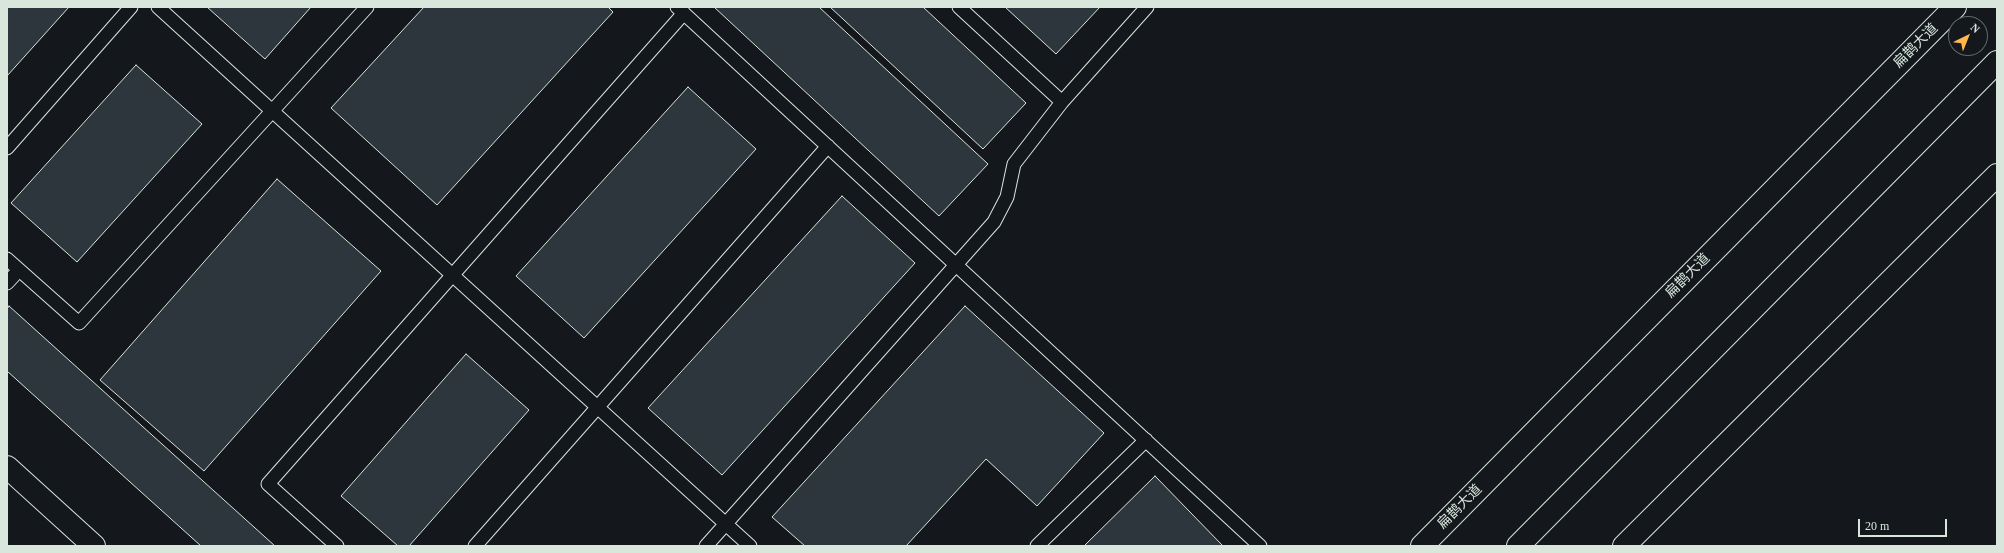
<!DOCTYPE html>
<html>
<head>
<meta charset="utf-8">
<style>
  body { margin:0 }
  #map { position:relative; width:2004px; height:553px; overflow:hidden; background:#14181c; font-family:"Times New Roman",serif }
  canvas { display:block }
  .frame { position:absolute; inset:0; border:8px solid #d8e6dc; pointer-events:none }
  .north { position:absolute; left:1948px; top:16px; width:40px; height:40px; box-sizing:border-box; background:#14181c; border:1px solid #626a69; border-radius:50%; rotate:43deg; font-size:11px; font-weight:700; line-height:16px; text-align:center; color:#d8e6dc }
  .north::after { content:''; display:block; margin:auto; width:14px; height:18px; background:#ffb74d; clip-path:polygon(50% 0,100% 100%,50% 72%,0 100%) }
  .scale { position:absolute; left:1858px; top:519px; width:89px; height:18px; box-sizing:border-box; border:2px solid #d8e6dc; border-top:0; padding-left:5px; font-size:12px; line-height:14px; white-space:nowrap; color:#d8e6dc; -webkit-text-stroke:3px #14181c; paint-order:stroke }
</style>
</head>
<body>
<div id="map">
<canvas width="2004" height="553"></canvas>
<div class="frame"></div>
<div class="north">N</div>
<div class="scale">20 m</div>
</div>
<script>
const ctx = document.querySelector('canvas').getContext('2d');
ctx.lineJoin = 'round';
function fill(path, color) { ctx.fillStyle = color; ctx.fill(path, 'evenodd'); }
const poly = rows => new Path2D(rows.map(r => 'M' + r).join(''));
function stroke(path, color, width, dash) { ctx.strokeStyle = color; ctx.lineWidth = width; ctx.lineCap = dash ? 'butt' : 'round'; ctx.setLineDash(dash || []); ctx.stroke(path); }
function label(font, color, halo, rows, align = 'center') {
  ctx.font = font + ' "Times New Roman","Noto Sans SC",serif'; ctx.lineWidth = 3; ctx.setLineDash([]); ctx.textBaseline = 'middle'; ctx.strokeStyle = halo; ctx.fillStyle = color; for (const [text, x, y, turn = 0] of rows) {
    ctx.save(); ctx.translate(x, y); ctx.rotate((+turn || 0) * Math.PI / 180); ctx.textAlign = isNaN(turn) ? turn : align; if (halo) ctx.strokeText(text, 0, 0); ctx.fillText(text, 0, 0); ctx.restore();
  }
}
const building = poly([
  [7,7,69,7,7,76,7,7],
  [207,7,311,7,265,59,207,7],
  [424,7,608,7,613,12,437,205,331,108,424,7],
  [714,7,819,7,988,164,939,216,714,7],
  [830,7,923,7,1026,103,983,149,830,7],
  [1005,7,1100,7,1056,54,1005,7],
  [136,65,202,124,77,262,11,203,136,65],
  [688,87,756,149,584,338,516,276,688,87],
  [277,179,381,271,204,471,100,380,277,179],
  [842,196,915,263,722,475,648,408,842,196],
  [9,306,275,546,201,546,7,371,7,309,9,306],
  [965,306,1104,433,1037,506,986,459,906,546,805,546,772,517,965,306],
  [466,354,529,410,409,546,398,546,341,496,466,354],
  [1155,476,1223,546,1084,546,1155,476]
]);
const lane = poly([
  [158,7,750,546],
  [677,7,1260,546],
  [959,7,1062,102],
  [7,148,131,7],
  [7,259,79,323,367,7],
  [7,283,19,270],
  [337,546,268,484,684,13],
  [475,546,828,146],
  [706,546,994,222,1007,197,1014,164,1062,102,1147,7],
  [1037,546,1146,440]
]);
const street = poly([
  [1624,546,1997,175]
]);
const secondary = poly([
  [7,467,94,546]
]);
const highway = poly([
  [1422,546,1955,7],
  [1518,546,1997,62]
]);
const streetNames = [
  ["扁鹊大道",1916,46,-45],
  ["扁鹊大道",1688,276,-45],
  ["扁鹊大道",1460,507,-45]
];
fill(building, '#2c363c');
stroke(building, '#d8e6dc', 1);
stroke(lane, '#d8e6dc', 15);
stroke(street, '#d8e6dc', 24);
stroke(secondary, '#d8e6dc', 24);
stroke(highway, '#d8e6dc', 24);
stroke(lane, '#14181c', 13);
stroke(street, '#14181c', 22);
stroke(secondary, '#14181c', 22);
stroke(highway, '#14181c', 22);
label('14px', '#d8e6dc', '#14181c', streetNames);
</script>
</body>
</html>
